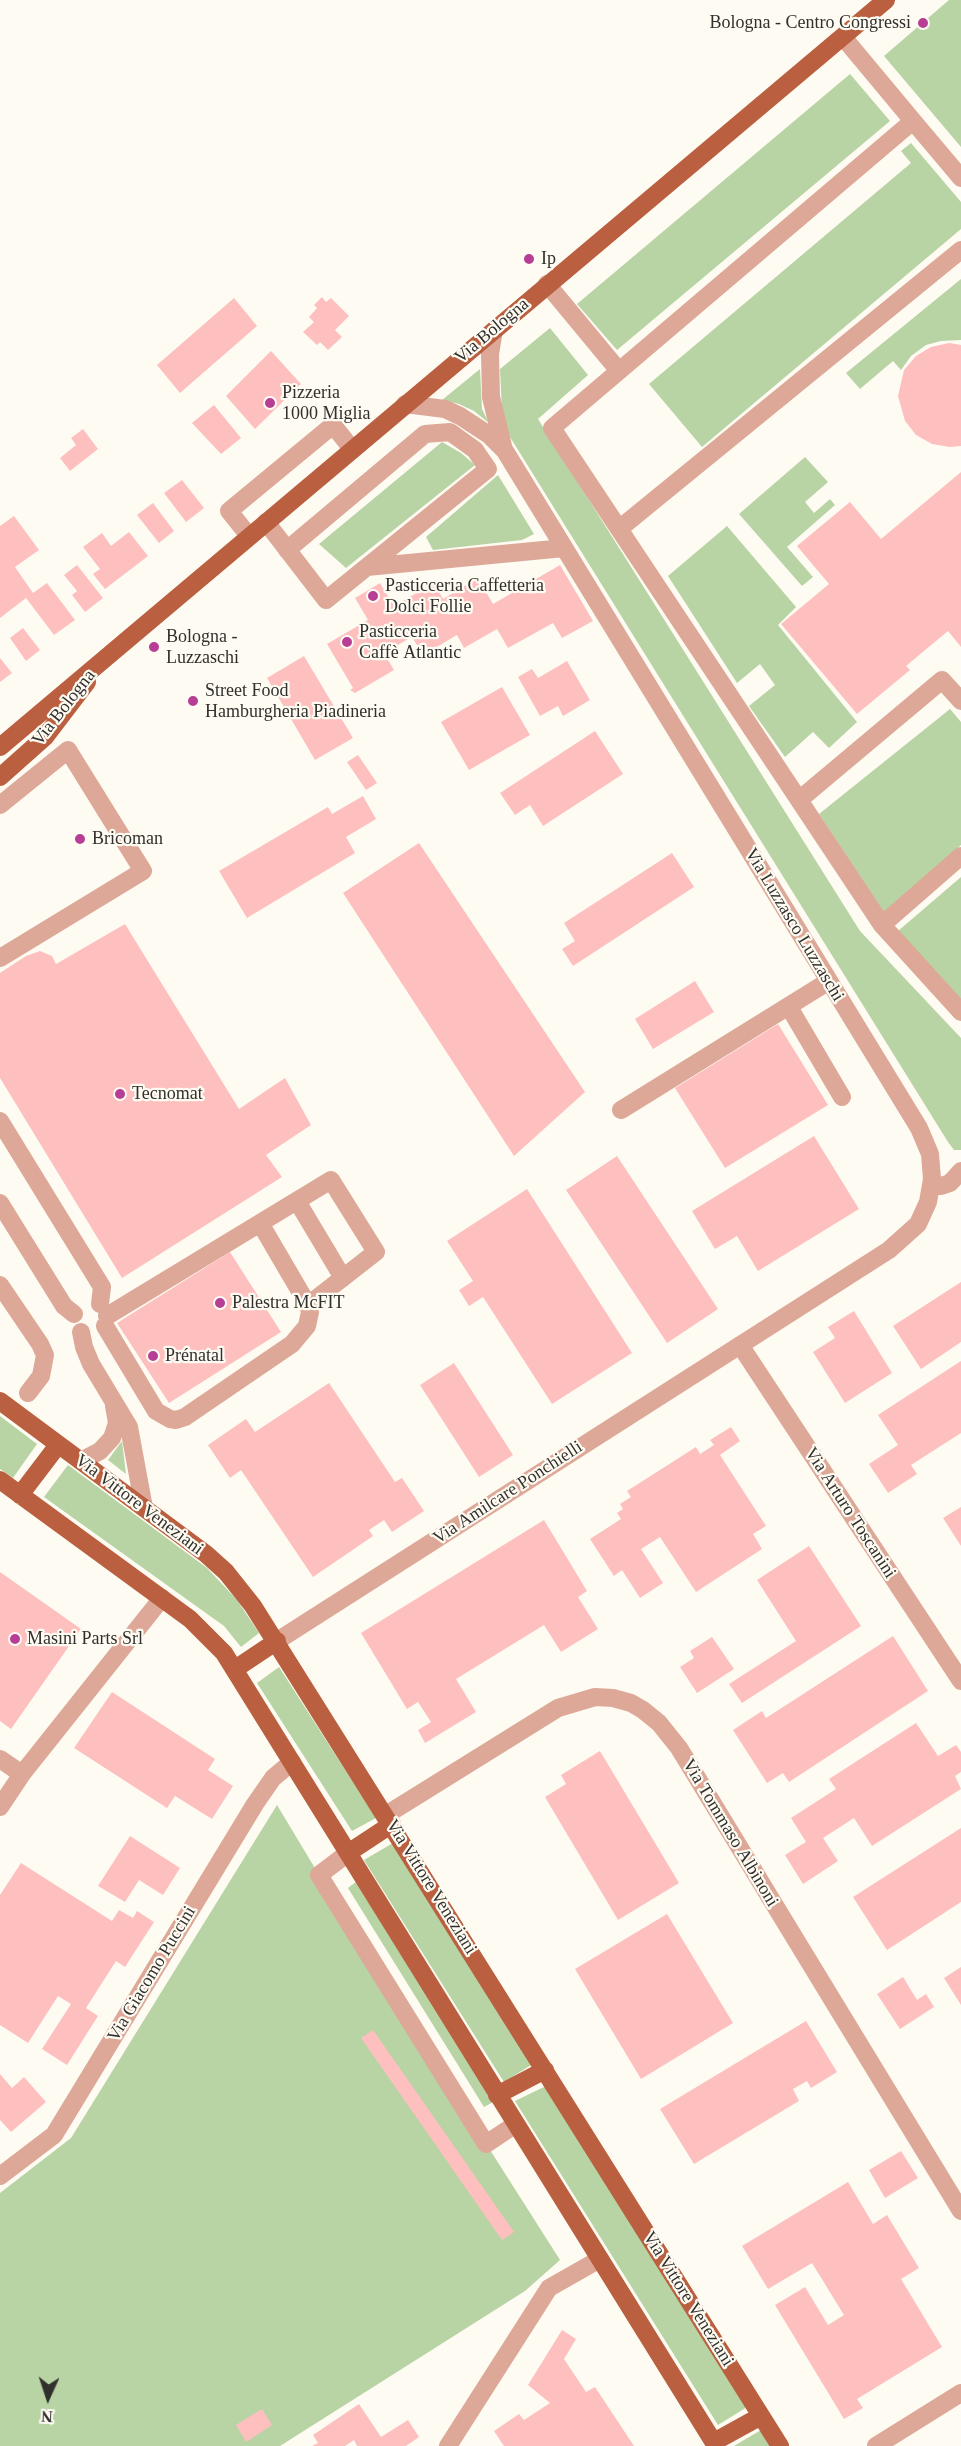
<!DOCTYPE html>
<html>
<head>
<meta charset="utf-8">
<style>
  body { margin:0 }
  #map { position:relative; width:961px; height:2446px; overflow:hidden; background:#fefbf3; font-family:Georgia,serif }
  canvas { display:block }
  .north { position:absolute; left:18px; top:2368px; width:60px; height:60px; -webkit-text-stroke:4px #fefbf3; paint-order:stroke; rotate:183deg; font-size:16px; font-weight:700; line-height:24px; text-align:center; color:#32302d }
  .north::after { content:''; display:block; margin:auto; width:21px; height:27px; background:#32302d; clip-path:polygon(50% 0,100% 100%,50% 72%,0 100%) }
</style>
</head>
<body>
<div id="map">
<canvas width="961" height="2446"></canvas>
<div class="north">N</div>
</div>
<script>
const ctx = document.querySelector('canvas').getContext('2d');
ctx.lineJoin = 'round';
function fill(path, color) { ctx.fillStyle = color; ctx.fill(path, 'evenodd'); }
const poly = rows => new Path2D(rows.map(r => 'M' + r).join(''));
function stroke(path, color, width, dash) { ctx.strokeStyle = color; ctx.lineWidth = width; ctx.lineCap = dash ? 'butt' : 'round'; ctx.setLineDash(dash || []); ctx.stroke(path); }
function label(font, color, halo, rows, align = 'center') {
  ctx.font = font + ' Georgia,serif'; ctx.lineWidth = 4.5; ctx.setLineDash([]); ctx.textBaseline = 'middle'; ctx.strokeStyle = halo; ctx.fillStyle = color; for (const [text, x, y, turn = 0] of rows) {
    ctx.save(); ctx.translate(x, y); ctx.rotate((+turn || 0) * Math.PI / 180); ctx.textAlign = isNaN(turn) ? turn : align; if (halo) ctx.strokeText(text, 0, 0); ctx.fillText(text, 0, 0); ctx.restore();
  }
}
const green = poly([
  [949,0,961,0,961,147,884,56],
  [850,74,890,121,617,350,577,304],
  [911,143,961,202,961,229,702,447,649,384,911,163,901,151],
  [961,279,961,340,941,341,926,345,911,356,901,370,893,361,860,389,846,373],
  [550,328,588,375,538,419,860,931,961,1038,961,1150,954,1150,948,1142,510,437,502,412,500,369],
  [480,369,482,409,489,423,474,411,459,404,442,400],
  [442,442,461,453,475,465,346,568,319,544],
  [805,457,828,482,805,502,814,513,830,499,835,505,787,547,813,577,802,586,739,514],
  [498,475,534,534,522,540,433,550,426,537],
  [727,526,796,607,778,625,857,722,829,748,813,732,785,757,749,706,775,685,760,664,737,683,668,576],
  [950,709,961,722,961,845,884,913,819,814],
  [961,877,961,1001,898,931],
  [0,1416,37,1444,13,1478,0,1469],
  [122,1441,126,1474,108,1460],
  [68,1465,207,1568,237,1600,259,1633,241,1647,224,1626,44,1497],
  [279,1667,376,1818,352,1831,257,1683],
  [277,1805,387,1988,560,2260,525,2291,280,2446,0,2446,0,2193,71,2138],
  [393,1843,531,2065,504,2082,364,1860],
  [357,1881,493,2102,484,2107,348,1888],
  [548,2085,747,2407,718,2425,515,2101],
  [761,2430,770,2446,734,2446]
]);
const building = poly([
  [322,297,326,302,331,298,349,316,335,330,342,337,328,350,320,342,317,345,303,332,314,322,309,317,317,308,314,305],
  [234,298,257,326,180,393,157,365],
  [949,343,961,345,961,446,950,447,932,444,916,435,905,421,898,396,904,370,916,356,931,347],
  [271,351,301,384,255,429,226,396],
  [214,405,241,438,221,454,192,423],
  [83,429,98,449,70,471,60,458,76,445,71,438],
  [961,472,961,647,948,631,906,666,910,670,857,714,781,624,829,584,797,546,850,502,881,539],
  [182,480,204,508,186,522,164,493],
  [153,503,174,531,159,543,137,515],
  [14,516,39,550,15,567,33,593,47,583,75,620,54,635,26,598,0,618,0,526],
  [129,532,148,556,105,589,93,574,100,569,83,547,102,533,111,546],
  [77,565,103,598,85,612,72,595,77,591,64,575],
  [560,565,593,621,562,638,553,623,508,648,497,629,464,648,457,635,423,655,412,637,384,653,394,670,355,693,350,690,353,688,327,644,368,620,355,598,380,583,394,606,434,583,443,599,478,578,493,604],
  [23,628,40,650,26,661,10,638],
  [304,656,353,738,315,760,267,678],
  [0,658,12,673,0,682],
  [567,661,590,700,563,716,558,706,540,716,518,677,532,669,538,678],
  [502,687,530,735,469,770,441,722],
  [595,731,623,774,543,826,530,805,515,815,500,793],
  [358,755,377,783,366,790,347,762],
  [363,796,376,819,346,837,355,853,247,918,219,871,328,807,332,814],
  [419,843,585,1092,514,1156,343,893],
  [672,853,694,887,573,966,562,949,575,941,564,923],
  [125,924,239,1109,285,1078,311,1125,266,1155,282,1177,122,1278,0,1078,0,973,26,956,40,951,52,956,56,964],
  [695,981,714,1012,653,1049,635,1019],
  [778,1024,828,1105,725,1168,675,1088],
  [814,1136,859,1209,758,1271,737,1236,715,1249,692,1211],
  [617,1156,718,1309,667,1343,566,1190],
  [527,1189,632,1353,552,1404,483,1297,469,1306,459,1290,473,1281,447,1241],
  [230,1252,281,1332,169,1403,117,1323],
  [961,1282,961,1342,921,1369,893,1326],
  [854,1311,892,1373,845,1403,813,1352,835,1338,828,1327],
  [961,1361,961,1433,911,1465,917,1474,888,1493,869,1464,898,1445,878,1415],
  [454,1363,513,1455,479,1477,420,1385],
  [329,1383,395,1482,402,1478,424,1511,392,1532,384,1520,369,1530,373,1536,313,1577,241,1470,230,1478,208,1445,246,1419,255,1432],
  [731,1427,740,1441,720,1455,766,1526,753,1534,762,1549,696,1592,660,1537,641,1549,663,1583,640,1598,622,1570,614,1576,590,1539,621,1519,617,1513,623,1509,620,1504,631,1497,627,1491,696,1447,700,1454,714,1445,710,1440],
  [961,1507,961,1546,943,1518],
  [544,1520,587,1591,578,1597,598,1629,561,1652,544,1625,456,1679,476,1712,425,1743,418,1730,431,1722,418,1702,407,1709,361,1633],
  [809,1546,861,1626,742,1703,729,1684,796,1641,757,1580],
  [0,1572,81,1629,11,1729,0,1721],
  [893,1636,928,1691,789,1782,783,1773,767,1783,733,1730,762,1711,766,1718],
  [712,1637,734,1669,697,1693,680,1667,694,1658,690,1651],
  [112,1692,215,1759,208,1770,233,1786,212,1819,175,1796,167,1808,74,1748],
  [916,1723,938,1756,956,1745,961,1752,961,1772,955,1776,961,1789,872,1846,854,1818,823,1838,838,1861,803,1884,785,1855,806,1842,791,1818,836,1789,829,1779],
  [600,1751,679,1883,618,1920,545,1797,566,1784,561,1775],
  [961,1828,961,1902,887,1950,853,1897],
  [130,1836,180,1868,163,1895,139,1880,125,1902,98,1886],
  [21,1863,112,1921,119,1910,133,1918,137,1911,154,1922,125,1967,116,1961,86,2008,98,2016,67,2065,42,2049,71,2004,58,1996,28,2043,0,2025,0,1895],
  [667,1914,733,2023,641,2079,575,1969],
  [961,1967,961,2005,944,1978],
  [903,1977,917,2000,926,1994,934,2007,900,2029,877,1994],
  [806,2021,837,2072,811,2088,807,2081,793,2089,799,2101,694,2164,660,2109],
  [373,2030,514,2232,502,2240,361,2038],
  [0,2074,12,2088,24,2077,46,2102,11,2132,0,2120],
  [901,2151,918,2178,885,2198,869,2170],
  [848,2182,873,2224,887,2215,919,2268,901,2279,942,2347,857,2399,863,2408,844,2419,775,2305,805,2287,828,2325,844,2315,812,2263,768,2289,742,2246],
  [562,2330,576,2339,564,2359,586,2392,595,2387,634,2446,504,2446,494,2431,519,2414,524,2420,550,2403,528,2385],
  [359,2404,381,2437,408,2420,419,2437,406,2446,357,2446,354,2440,345,2446,312,2446,318,2443,313,2435],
  [262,2409,272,2425,246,2442,236,2425]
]);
const minor = poly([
  [843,37,913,121],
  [961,178,913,121,552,428,882,925,961,1012],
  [547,284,619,371],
  [494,330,490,354,491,397,503,446],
  [266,522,326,600,488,469,475,450,450,432,425,434,287,550],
  [619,529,961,250],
  [249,536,229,511,333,425,352,449],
  [367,567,564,548],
  [799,800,942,680,961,701],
  [0,805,68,750,143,871,0,958],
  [882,925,961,856],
  [789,1007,842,1097],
  [621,1110,829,981],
  [0,1121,102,1287,100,1304],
  [931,1186,941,1186,950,1183,961,1171],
  [297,1201,343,1278],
  [0,1203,64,1306,74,1314],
  [0,1285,40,1344,45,1355,41,1376,28,1393],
  [107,1316,331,1180,376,1252,308,1305],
  [105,1326,156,1411,170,1419,176,1420,185,1417,292,1344,307,1326,310,1312,308,1305,260,1223],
  [81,1332,84,1347,91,1364,129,1427,144,1508],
  [740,1345,961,1681],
  [81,1461,100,1451,112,1438,117,1423,114,1406],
  [277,1641,889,1250,918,1224,928,1202,932,1179,930,1154,919,1128,505,451,489,435,460,416,445,409,405,404],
  [0,1759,22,1774],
  [0,1807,22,1774,162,1598],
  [386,1815,558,1708,595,1697,613,1698,631,1703,643,1710,659,1723,679,1748,961,2211],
  [348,1853,319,1875,486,2144,516,2124],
  [0,2176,54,2135,255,1804,273,1778,292,1762],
  [448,2446,549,2288,600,2259],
  [876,2446,961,2393]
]);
const major = poly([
  [0,747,886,0],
  [0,777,45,737,87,682],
  [0,1401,206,1554,226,1572,253,1606,780,2446],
  [0,1480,190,1619,224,1653,716,2446],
  [20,1495,58,1445],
  [235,1669,277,1641],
  [348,1853,392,1824],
  [497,2095,545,2070],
  [714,2442,761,2416]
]);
const markers = [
  [923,23,6,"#b63e94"],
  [529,259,6,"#b63e94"],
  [270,403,6,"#b63e94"],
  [373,596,6,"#b63e94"],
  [347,642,6,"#b63e94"],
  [154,647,6,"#b63e94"],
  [193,701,6,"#b63e94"],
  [80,839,6,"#b63e94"],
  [120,1094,6,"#b63e94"],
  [220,1303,6,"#b63e94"],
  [153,1356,6,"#b63e94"],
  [15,1639,6,"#b63e94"]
];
const poiNames = [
  ["Bologna - Centro Congressi",911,23,"right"],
  ["Ip",541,259],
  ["Pizzeria",282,393],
  ["1000 Miglia",282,414],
  ["Pasticceria Caffetteria",385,586],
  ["Dolci Follie",385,607],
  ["Pasticceria",359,632],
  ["Caffè Atlantic",359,653],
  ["Bologna -",166,637],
  ["Luzzaschi",166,658],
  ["Street Food",205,691],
  ["Hamburgheria Piadineria",205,712],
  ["Bricoman",92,839],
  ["Tecnomat",132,1094],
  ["Palestra McFIT",232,1303],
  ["Prénatal",165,1356],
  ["Masini Parts Srl",27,1639]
];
const streetNames = [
  ["Via Bologna",492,331,-40],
  ["Via Bologna",64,708,-52],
  ["Via Luzzasco Luzzaschi",794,925,59],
  ["Via Amilcare Ponchielli",508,1493,-33],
  ["Via Vittore Veneziani",139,1505,37],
  ["Via Arturo Toscanini",850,1513,57],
  ["Via Tommaso Albinoni",730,1833,59],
  ["Via Vittore Veneziani",431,1887,58],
  ["Via Giacomo Puccini",152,1974,-59],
  ["Via Vittore Veneziani",688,2299,58]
];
fill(green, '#b8d3a4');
fill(building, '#fec0bf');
stroke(minor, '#dda897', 18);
stroke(major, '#ba5f3f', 18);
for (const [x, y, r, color] of markers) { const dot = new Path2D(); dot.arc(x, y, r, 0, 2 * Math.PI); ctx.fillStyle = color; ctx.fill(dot); stroke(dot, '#fefbf3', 2); }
label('18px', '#32302d', '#fefbf3', poiNames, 'left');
label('18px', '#32302d', '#fefbf3', streetNames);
</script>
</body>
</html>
